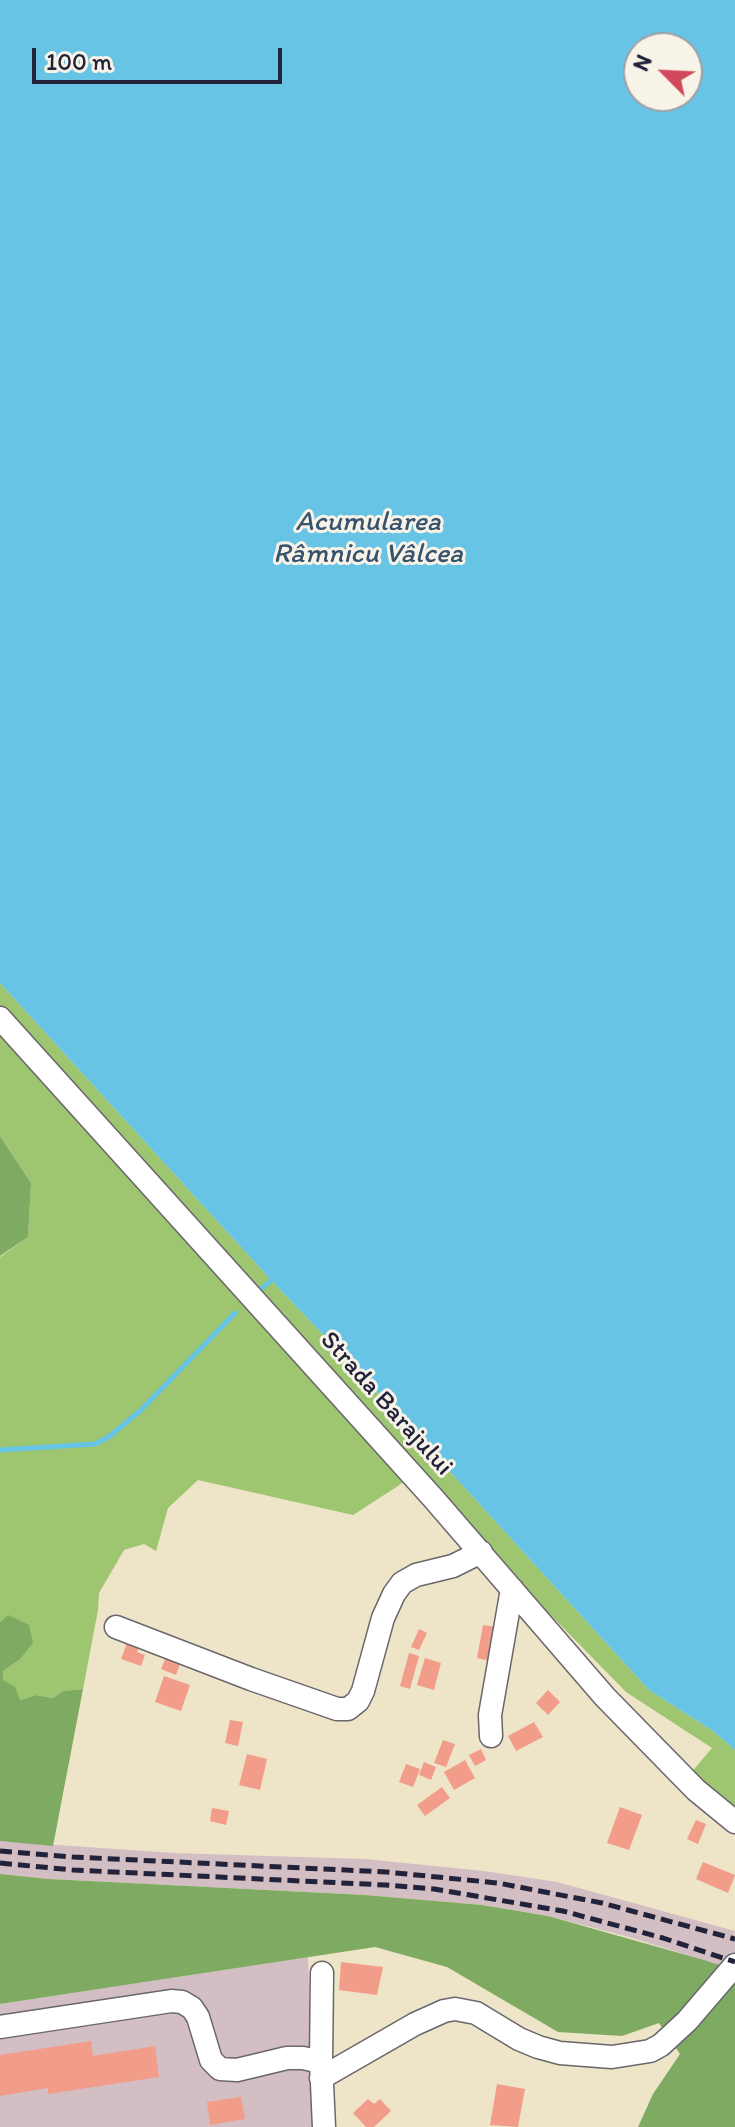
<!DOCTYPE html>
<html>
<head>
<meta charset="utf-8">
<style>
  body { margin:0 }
  #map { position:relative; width:735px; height:2127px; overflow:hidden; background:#eee4c7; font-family:Itim,sans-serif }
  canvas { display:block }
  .north { position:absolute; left:623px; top:32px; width:80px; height:80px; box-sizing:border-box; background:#f7f3e8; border:2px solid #a29fa3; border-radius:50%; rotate:294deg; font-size:22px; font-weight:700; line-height:32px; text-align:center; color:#22223b }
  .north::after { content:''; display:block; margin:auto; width:28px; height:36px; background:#d1495b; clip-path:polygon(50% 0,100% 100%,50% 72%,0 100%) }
  .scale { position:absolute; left:32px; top:48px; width:250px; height:36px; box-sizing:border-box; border:4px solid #22223b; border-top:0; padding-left:10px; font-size:24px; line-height:28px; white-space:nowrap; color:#22223b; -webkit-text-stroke:6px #f7f3e8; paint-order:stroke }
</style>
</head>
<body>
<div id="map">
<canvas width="735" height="2127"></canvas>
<div class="north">N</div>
<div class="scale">100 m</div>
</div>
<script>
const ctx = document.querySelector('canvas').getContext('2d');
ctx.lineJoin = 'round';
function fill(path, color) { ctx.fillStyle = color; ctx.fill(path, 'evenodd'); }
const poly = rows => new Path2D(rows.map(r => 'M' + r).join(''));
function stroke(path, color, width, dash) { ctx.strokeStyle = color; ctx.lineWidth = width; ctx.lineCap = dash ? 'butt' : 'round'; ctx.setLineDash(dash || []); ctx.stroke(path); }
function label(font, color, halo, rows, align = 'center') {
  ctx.font = font + ' Itim,sans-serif'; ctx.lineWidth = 6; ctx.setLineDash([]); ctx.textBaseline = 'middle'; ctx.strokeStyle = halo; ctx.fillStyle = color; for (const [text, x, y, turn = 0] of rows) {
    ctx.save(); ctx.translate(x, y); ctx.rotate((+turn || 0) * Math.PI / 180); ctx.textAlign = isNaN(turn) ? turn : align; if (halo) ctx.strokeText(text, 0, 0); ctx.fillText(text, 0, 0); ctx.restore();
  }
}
const industrial = poly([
  [0,1841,173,1853,365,1859,484,1871,557,1882,735,1931,735,1970,629,1937,548,1916,482,1905,365,1895,49,1879,0,1874],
  [308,1957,314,2127,0,2127,0,2004]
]);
const green = poly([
  [0,983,271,1280,371,1385,649,1690,713,1731,735,1750,735,1812,690,1774,712,1748,626,1692,535,1599,417,1470,398,1486,353,1515,198,1480,168,1508,156,1551,144,1544,124,1550,99,1593,98,1610,83,1689,63,1691,53,1698,36,1695,20,1700,3,1680,3,1671,19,1660,8,1615,0,1622,0,1257,28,1237,31,1183,0,1136]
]);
const forest = poly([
  [0,1136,31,1183,28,1237,0,1256],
  [8,1615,29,1625,33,1643,19,1660,3,1671,3,1680,15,1687,20,1700,36,1695,53,1698,63,1691,83,1689,53,1846,0,1841,0,1622],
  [0,1874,49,1879,365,1895,482,1905,548,1916,704,1960,735,1970,735,2127,638,2127,653,2094,680,2054,659,2023,622,2036,558,2032,447,1967,375,1947,0,2004]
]);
const water = poly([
  [0,0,735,0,735,1750,713,1731,649,1690,371,1385,271,1280,0,983],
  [687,48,687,96,639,96,639,48]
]);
const stream = poly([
  [258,1292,271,1280],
  [0,1450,95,1444,110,1436,141,1410,235,1313]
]);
const building = poly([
  [483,1625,496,1627,490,1661,477,1658],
  [419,1629,427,1633,419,1650,411,1647],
  [128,1640,140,1644,137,1652,145,1655,141,1666,121,1659],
  [409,1653,419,1656,410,1689,400,1686],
  [167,1654,182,1659,176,1675,161,1669],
  [425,1658,441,1663,434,1690,417,1685],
  [164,1676,190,1685,181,1711,155,1702],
  [548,1690,560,1702,548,1715,536,1703],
  [230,1720,243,1722,238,1746,225,1743],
  [534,1722,543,1737,516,1751,508,1736],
  [443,1740,455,1744,446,1767,434,1763],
  [481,1749,486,1760,475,1766,469,1755],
  [247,1754,267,1759,260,1790,239,1785],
  [465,1760,475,1778,454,1790,444,1772],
  [424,1762,436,1767,431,1780,419,1775],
  [406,1764,420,1769,413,1787,399,1782],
  [442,1787,450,1798,425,1816,417,1805],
  [620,1807,642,1815,629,1850,607,1843],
  [212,1808,229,1811,226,1825,210,1821],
  [696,1820,706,1824,698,1844,687,1839],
  [703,1862,735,1875,728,1893,696,1879],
  [341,1962,383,1967,377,1995,339,1990],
  [91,2041,93,2056,155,2046,159,2077,48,2094,48,2088,0,2096,0,2055],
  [497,2084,525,2089,518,2127,490,2125],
  [241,2097,245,2119,210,2125,207,2102],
  [368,2099,374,2104,380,2099,391,2111,374,2127,366,2127,353,2113]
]);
const minor = poly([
  [0,1018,433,1498,605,1697,696,1790,735,1822],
  [116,1627,251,1679,337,1709,348,1709,358,1701,363,1691,383,1618,394,1594,402,1583,416,1575,453,1566,481,1552],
  [491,1736,490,1715,512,1589],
  [322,1973,321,2062,324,2127],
  [0,2027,171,2001,182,2002,192,2008,198,2017,211,2060,220,2069,237,2070,287,2058,303,2058,321,2062],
  [321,2078,415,2024,444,2011,455,2009,476,2013,519,2039,538,2047,560,2053,612,2057,650,2051,661,2045,687,2021,735,1965]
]);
const rail = poly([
  [0,1851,73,1857,386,1872,498,1883,602,1903,735,1939],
  [0,1863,73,1870,385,1885,434,1889,563,1911,663,1938,735,1962]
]);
const streetNames = [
  ["Strada Barajului",386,1404,48]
];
const waterNames = [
  ["Acumularea",368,523],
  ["Râmnicu Vâlcea",368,555]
];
fill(industrial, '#d2bec3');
fill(green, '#9ec570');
fill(forest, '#7eaa62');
fill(water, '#67c4e5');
stroke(stream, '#67c4e5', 5);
fill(building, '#f29c8a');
stroke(minor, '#69666c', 25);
stroke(minor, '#fff', 22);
stroke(rail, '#22223b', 5, [12, 6]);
label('26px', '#22223b', '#f7f3e8', streetNames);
label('italic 28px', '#37536e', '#f7f3e8', waterNames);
</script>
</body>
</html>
